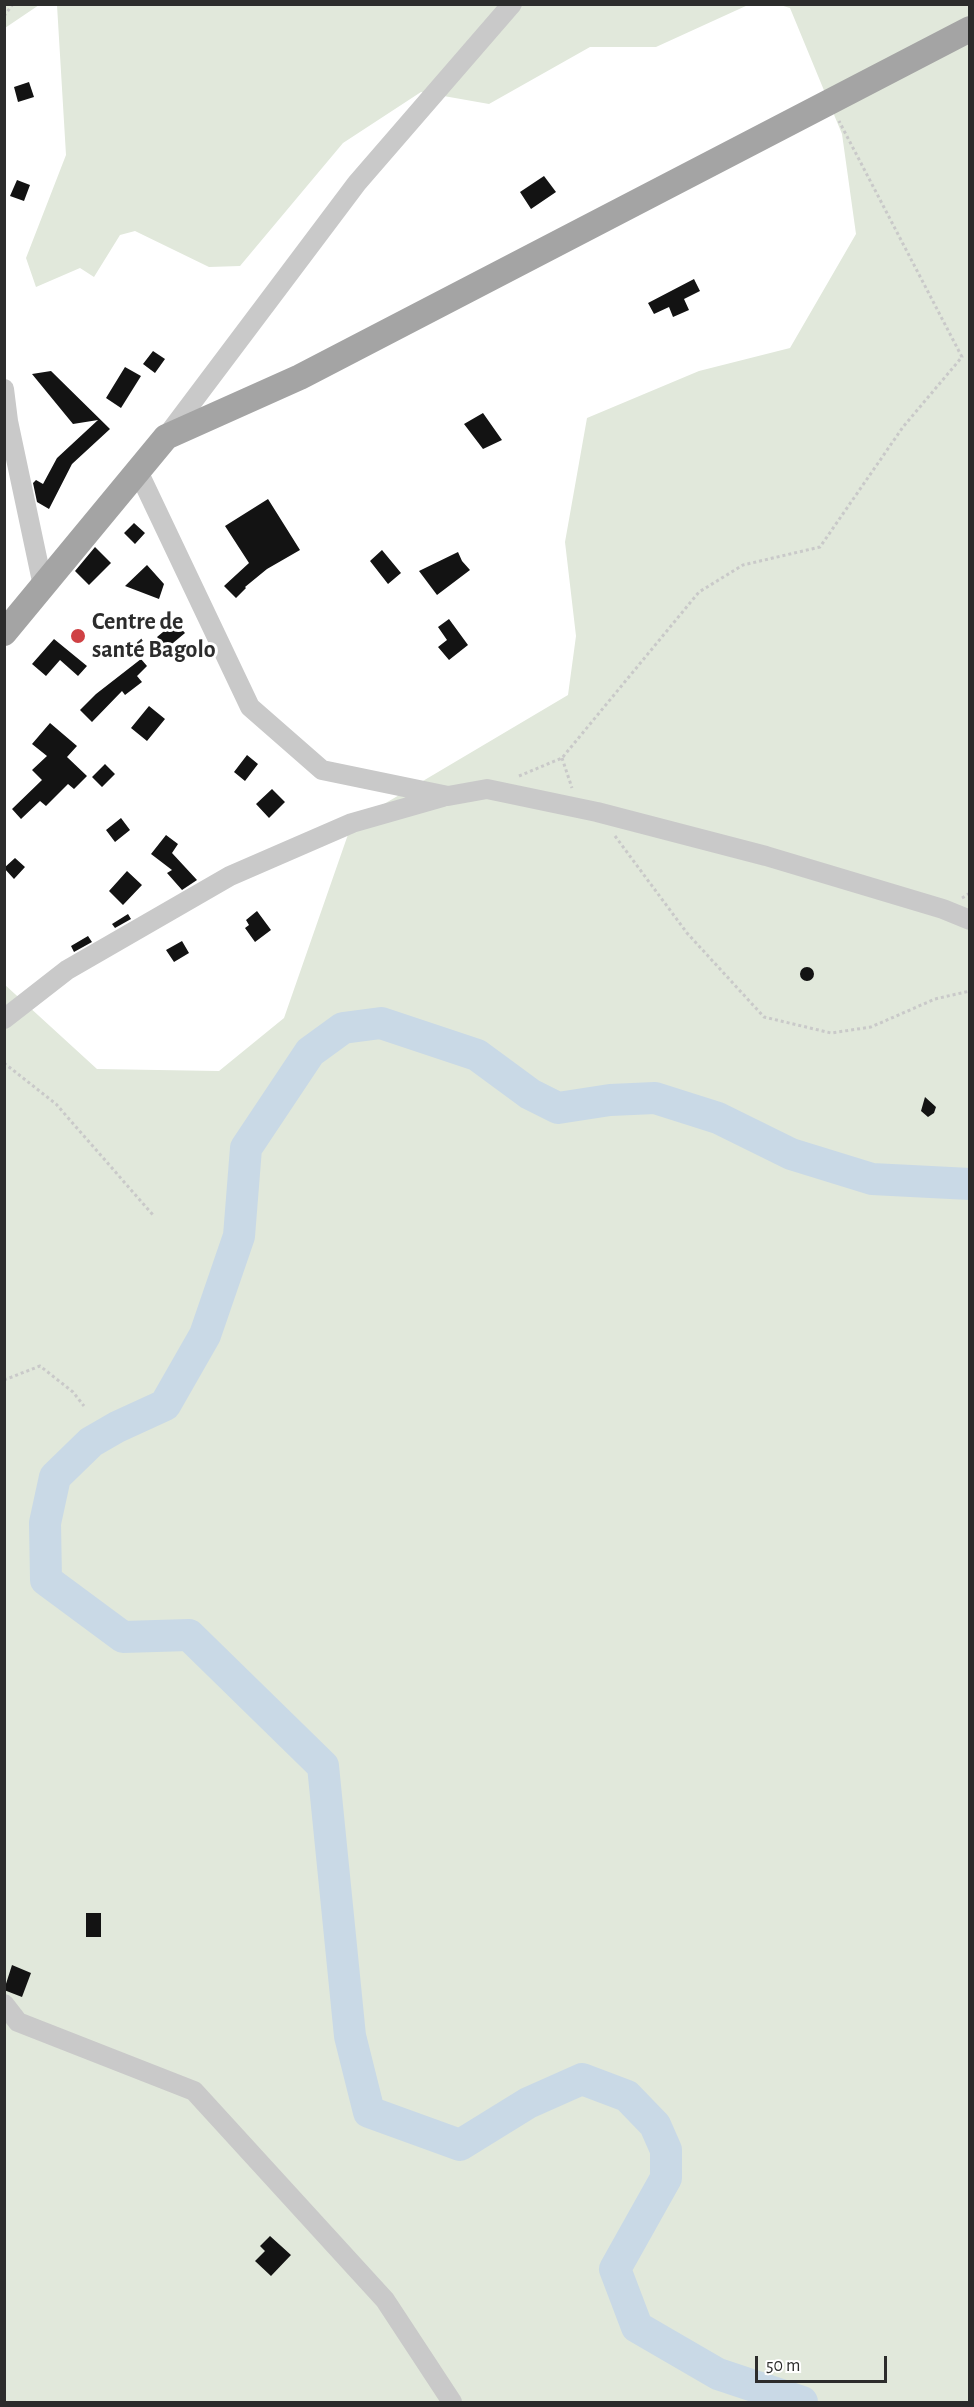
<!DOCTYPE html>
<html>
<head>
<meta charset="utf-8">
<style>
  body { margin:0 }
  #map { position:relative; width:974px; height:2407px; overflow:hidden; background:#fff; font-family:"Alegreya Sans",sans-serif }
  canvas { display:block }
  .frame { position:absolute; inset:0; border:6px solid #2c2c2c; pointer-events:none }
  .scale { position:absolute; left:755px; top:2356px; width:132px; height:27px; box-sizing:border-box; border:3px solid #2c2c2c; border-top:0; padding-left:8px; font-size:18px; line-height:21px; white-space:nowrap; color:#2c2c2c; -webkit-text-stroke:4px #fff; paint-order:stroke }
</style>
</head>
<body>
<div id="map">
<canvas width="974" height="2407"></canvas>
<div class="frame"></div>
<div class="scale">50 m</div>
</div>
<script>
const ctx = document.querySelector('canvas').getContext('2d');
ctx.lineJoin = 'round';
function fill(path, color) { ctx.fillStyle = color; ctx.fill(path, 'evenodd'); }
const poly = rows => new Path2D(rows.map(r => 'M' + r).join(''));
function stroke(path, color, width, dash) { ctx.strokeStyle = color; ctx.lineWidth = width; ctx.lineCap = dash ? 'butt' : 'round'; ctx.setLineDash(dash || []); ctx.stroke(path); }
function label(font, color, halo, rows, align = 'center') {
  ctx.font = font + ' "Alegreya Sans",sans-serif'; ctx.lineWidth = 6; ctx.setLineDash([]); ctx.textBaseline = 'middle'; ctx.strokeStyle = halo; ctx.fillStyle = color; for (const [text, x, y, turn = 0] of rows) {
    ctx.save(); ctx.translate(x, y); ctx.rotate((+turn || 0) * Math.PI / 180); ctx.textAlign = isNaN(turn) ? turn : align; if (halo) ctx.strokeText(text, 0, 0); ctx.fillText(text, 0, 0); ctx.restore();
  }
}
const green = poly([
  [5,4,39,4,39,5,5,28],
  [57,5,748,5,656,47,590,47,489,104,421,92,343,143,240,266,209,267,135,231,120,235,94,277,80,268,36,287,26,258,66,155],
  [780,5,969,5,969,2402,5,2402,4,984,97,1069,219,1071,284,1018,352,823,568,695,576,636,565,542,587,418,699,371,790,348,856,234,842,134,790,8]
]);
const river = poly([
  [802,2402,718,2374,637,2327,615,2269,666,2178,666,2150,655,2125,627,2096,582,2079,528,2103,460,2145,369,2112,350,2036,323,1766,189,1635,123,1637,46,1580,45,1523,55,1477,91,1442,117,1427,165,1405,205,1335,239,1236,246,1148,310,1052,343,1028,381,1023,477,1055,530,1094,558,1108,610,1100,655,1098,718,1118,791,1154,872,1179,970,1184]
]);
const building = poly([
  [29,82,34,97,18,102,14,87],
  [544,176,556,192,531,209,520,192],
  [17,180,30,185,24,201,10,196],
  [694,279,700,291,684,299,689,310,673,317,669,307,654,314,648,303],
  [153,351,165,359,155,373,143,364],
  [125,367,141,376,121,408,106,398],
  [51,371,110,429,72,464,49,509,37,502,33,483,36,480,43,484,57,458,98,420,73,424,32,374],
  [483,413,502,440,483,449,464,424],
  [268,499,300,550,267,569,245,587,246,588,236,598,224,586,249,563,225,526],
  [134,523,145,533,135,544,124,533],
  [95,547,111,563,89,585,75,571],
  [382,550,401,573,388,584,370,561],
  [458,552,462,561,470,570,437,595,419,571],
  [147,565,164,584,159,599,125,586],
  [449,619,468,645,449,660,438,647,447,640,438,627],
  [175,622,185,633,167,648,157,637],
  [54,639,87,666,78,676,60,660,46,676,32,664],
  [141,659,147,666,137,676,142,682,125,695,122,691,92,722,80,710,96,694],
  [149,706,165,719,147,741,131,728],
  [50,723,77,746,67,757,87,776,74,789,68,784,46,806,40,801,21,819,12,809,42,780,32,770,47,756,32,744],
  [247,755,258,764,245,781,234,772],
  [105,764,115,774,102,787,92,777],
  [272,789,285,802,269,818,256,804],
  [121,818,130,830,115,842,106,830],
  [166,835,178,844,172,853,197,880,182,890,167,873,172,870,151,854],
  [15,858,25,867,14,879,4,868],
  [127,871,142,885,123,905,109,891],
  [257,911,271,930,255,942,245,928,249,925,246,920],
  [128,914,131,919,115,928,112,924],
  [88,936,92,942,74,952,71,946],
  [182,941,189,953,174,962,166,950],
  '800 974a7 7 0 1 1 14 0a7 7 0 1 1-14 0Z',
  [925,1097,936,1107,934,1113,928,1117,921,1111],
  [86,1913,101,1913,101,1937,86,1937],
  [12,1965,31,1973,22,1997,4,1990],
  [270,2236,291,2255,271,2276,255,2261,265,2251,260,2246]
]);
const path = poly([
  [4,16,13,4],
  [562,758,572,788],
  [519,776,562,758,699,592,743,565,820,547,903,427,962,357,839,121],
  [615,836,687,933,764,1017,831,1033,871,1027,935,999,970,991],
  [962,898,970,893],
  [4,1063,56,1104,153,1215],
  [4,1380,40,1366,73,1392,84,1406]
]);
const minor = poly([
  [4,389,8,421,43,586],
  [166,437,357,183,512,4],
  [137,469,250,707,322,770,448,796,487,789,597,812,766,856,943,909,970,920],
  [4,1019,67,970,230,876,352,823,443,797],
  [4,2004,18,2022,194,2091,385,2300,452,2402]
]);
const major = poly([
  [4,633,166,437,300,377,970,29]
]);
const markers = [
  [78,636,8,"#cf4144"]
];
const poiNames = [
  ["Centre de",92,622],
  ["santé Bagolo",92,650]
];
fill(green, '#e1e8db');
stroke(river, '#c9d9e6', 32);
fill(building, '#131313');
stroke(path, '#c9c9c9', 3, [3, 3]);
stroke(minor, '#c9c9c9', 20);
stroke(major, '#a4a4a4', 26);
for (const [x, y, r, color] of markers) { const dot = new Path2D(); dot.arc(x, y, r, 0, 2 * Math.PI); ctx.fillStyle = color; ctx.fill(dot); stroke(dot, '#fff', 2); }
label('bold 24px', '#2c2c2c', '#fff', poiNames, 'left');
</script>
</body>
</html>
